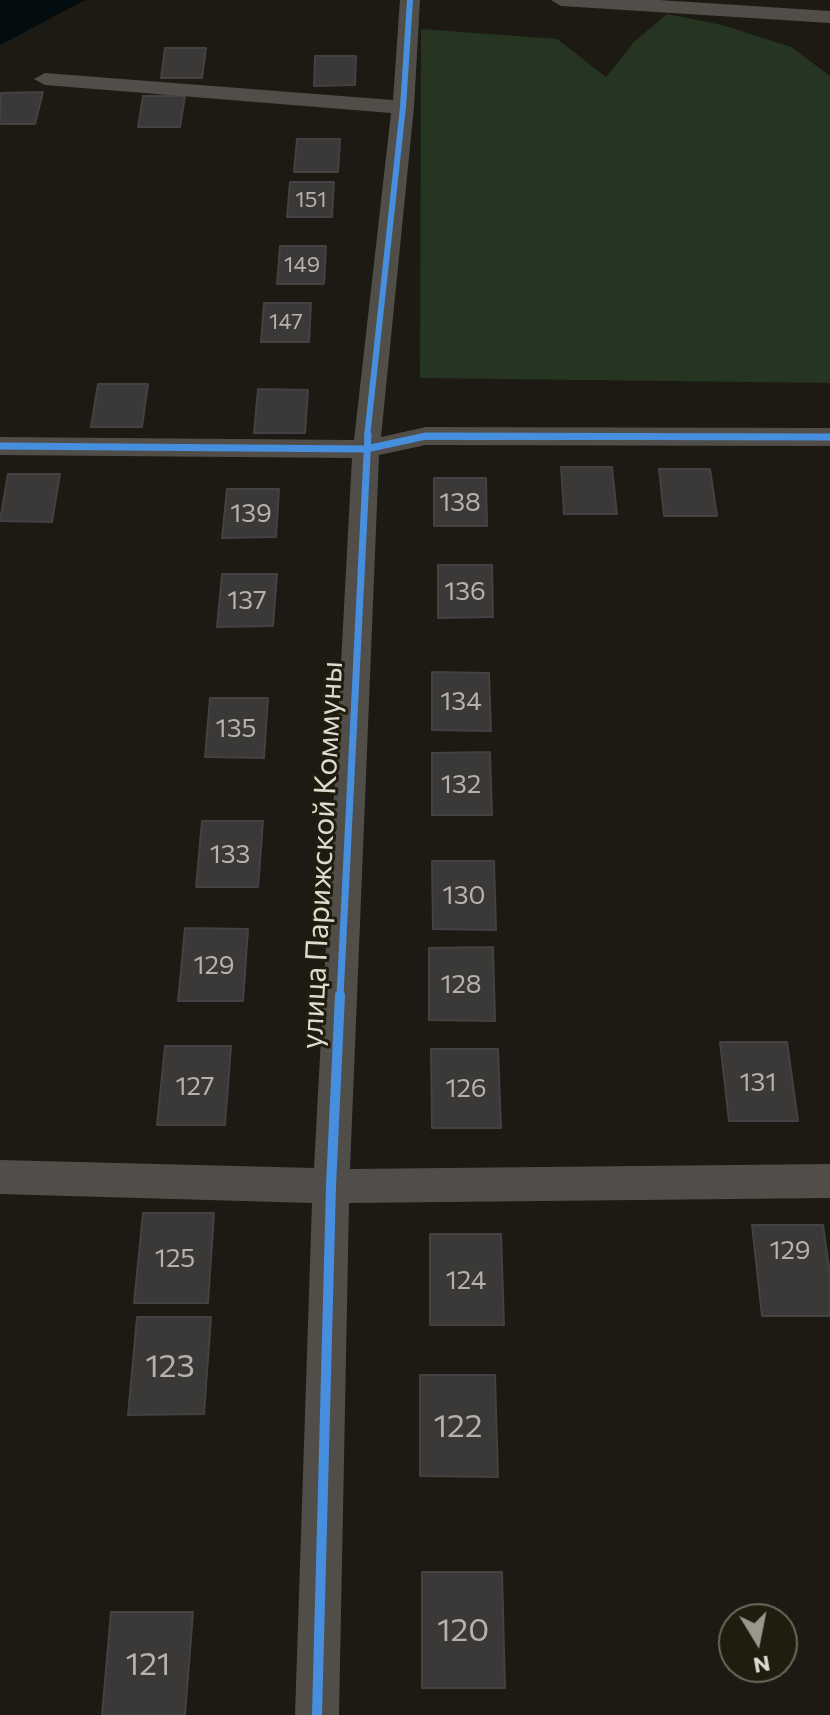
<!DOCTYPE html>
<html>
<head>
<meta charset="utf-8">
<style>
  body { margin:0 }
  #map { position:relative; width:830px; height:1715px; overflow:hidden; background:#1c1a12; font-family:Commissioner,sans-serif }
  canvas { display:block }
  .north { position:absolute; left:718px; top:1603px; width:80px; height:80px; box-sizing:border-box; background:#201d0e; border:2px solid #6b695c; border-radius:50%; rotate:170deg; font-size:22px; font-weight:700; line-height:32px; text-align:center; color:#dcdad1 }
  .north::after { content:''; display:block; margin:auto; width:28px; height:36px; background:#99978e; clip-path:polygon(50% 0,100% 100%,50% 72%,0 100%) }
</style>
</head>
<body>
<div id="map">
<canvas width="830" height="1715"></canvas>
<div class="north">N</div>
</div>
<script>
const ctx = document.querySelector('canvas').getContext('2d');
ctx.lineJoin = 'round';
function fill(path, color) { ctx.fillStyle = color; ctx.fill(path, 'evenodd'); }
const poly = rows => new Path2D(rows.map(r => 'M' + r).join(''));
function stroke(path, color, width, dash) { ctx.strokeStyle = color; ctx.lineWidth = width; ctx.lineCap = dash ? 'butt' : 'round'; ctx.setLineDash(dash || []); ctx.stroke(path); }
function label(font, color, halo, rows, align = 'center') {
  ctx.font = font + ' Commissioner,sans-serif'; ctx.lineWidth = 6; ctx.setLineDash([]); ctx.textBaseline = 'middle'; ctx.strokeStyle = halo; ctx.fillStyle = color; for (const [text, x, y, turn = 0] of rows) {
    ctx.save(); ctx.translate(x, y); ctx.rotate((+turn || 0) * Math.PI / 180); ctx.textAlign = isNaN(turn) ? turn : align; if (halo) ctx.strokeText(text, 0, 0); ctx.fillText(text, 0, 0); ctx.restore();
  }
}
const green = poly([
  [667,14,722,25,791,47,830,76,830,383,420,378,421,29,557,39,606,77,634,42]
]);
const water = poly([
  [0,0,85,0,0,45]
]);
const building = poly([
  [165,48,206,48,202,78,161,78,165,48],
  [315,56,356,56,355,85,314,86,315,56],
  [43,92,35,124,0,124,1,93,43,92],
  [143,96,185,96,180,127,138,127,143,96],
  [297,139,340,139,338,172,294,172,297,139],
  [290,182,334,182,332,217,287,217,290,182],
  [280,246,326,246,324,284,277,284,280,246],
  [264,303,311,303,309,342,261,342,264,303],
  [98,384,148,384,142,427,91,427,98,384],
  [258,389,308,390,305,433,254,433,258,389],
  [561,467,612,467,617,514,564,514,561,467],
  [659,469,710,469,717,516,664,516,659,469],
  [8,474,60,474,52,522,0,521,8,474],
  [434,478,486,478,487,526,434,526,434,478],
  [227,489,279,489,276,537,222,538,227,489],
  [438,565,492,565,493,617,438,618,438,565],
  [222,574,277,574,273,626,217,627,222,574],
  [432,672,489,673,491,731,432,730,432,672],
  [210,698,268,698,264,758,205,757,210,698],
  [490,752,492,815,432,815,432,753,490,752],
  [202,821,263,821,258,887,196,887,202,821],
  [432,861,494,861,496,930,433,929,432,861],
  [185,928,248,929,243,1001,178,1001,185,928],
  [493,947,495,1021,429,1020,429,948,493,947],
  [720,1042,787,1042,798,1121,729,1121,720,1042],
  [165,1046,231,1046,225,1125,157,1125,165,1046],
  [431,1049,498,1049,501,1128,432,1128,431,1049],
  [143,1213,214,1213,208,1303,134,1303,143,1213],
  [752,1225,823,1225,830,1275,830,1316,762,1316,752,1225],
  [430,1234,501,1234,504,1325,430,1325,430,1234],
  [137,1317,211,1317,204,1414,128,1415,137,1317],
  [420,1375,495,1375,498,1477,420,1476,420,1375],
  [422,1572,502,1572,505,1688,422,1688,422,1572],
  [111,1612,193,1612,185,1715,102,1715,111,1612]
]);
const street = poly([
  [400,0,420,0,414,107,381,437,426,427,830,428,830,446,426,445,379,455,350,1169,830,1164,830,1198,349,1203,339,1715,295,1715,312,1203,0,1194,0,1160,314,1168,352,458,0,455,0,437,354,440,391,113,45,85,34,79,45,73,393,100,400,0],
  [551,0,659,0,830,11,830,23,561,6,551,0]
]);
const cyclewayFar2 = poly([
  [367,437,403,107,410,0],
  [423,437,691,437]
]);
const cyclewayFar1 = poly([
  [0,446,366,449,426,436,830,437],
  [340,997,368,435]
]);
const cycleway = poly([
  [317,1715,331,1186,340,995]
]);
const farNumbernames = [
  ["151",311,200],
  ["149",302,265],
  ["147",286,322]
];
const numberNames = [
  ["138",460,502],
  ["139",251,513],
  ["136",465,591],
  ["137",247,600],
  ["134",461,701],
  ["135",236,728],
  ["132",461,784],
  ["133",230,854],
  ["130",464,895],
  ["129",214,965],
  ["128",461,984],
  ["131",758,1082],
  ["127",195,1086],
  ["126",466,1088],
  ["129",790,1250],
  ["125",175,1258],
  ["124",466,1280]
];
const streetNames = [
  ["улица Парижской Коммуны",322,855,-87]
];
const nearNumbernames = [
  ["123",170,1366],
  ["122",458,1426],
  ["120",463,1630],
  ["121",148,1664]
];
fill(green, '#253522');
fill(water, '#030c0f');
fill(building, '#3b3838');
stroke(building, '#434141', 2);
fill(street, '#514e49');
stroke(cyclewayFar2, '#468fdf', 6);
stroke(cyclewayFar1, '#468fdf', 7);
stroke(cycleway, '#468fdf', 10);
label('22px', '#b4b2ab', null, farNumbernames);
label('26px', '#b4b2ab', null, numberNames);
label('30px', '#dcdad1', '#201d0e', streetNames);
label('32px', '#b4b2ab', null, nearNumbernames);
</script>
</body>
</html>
